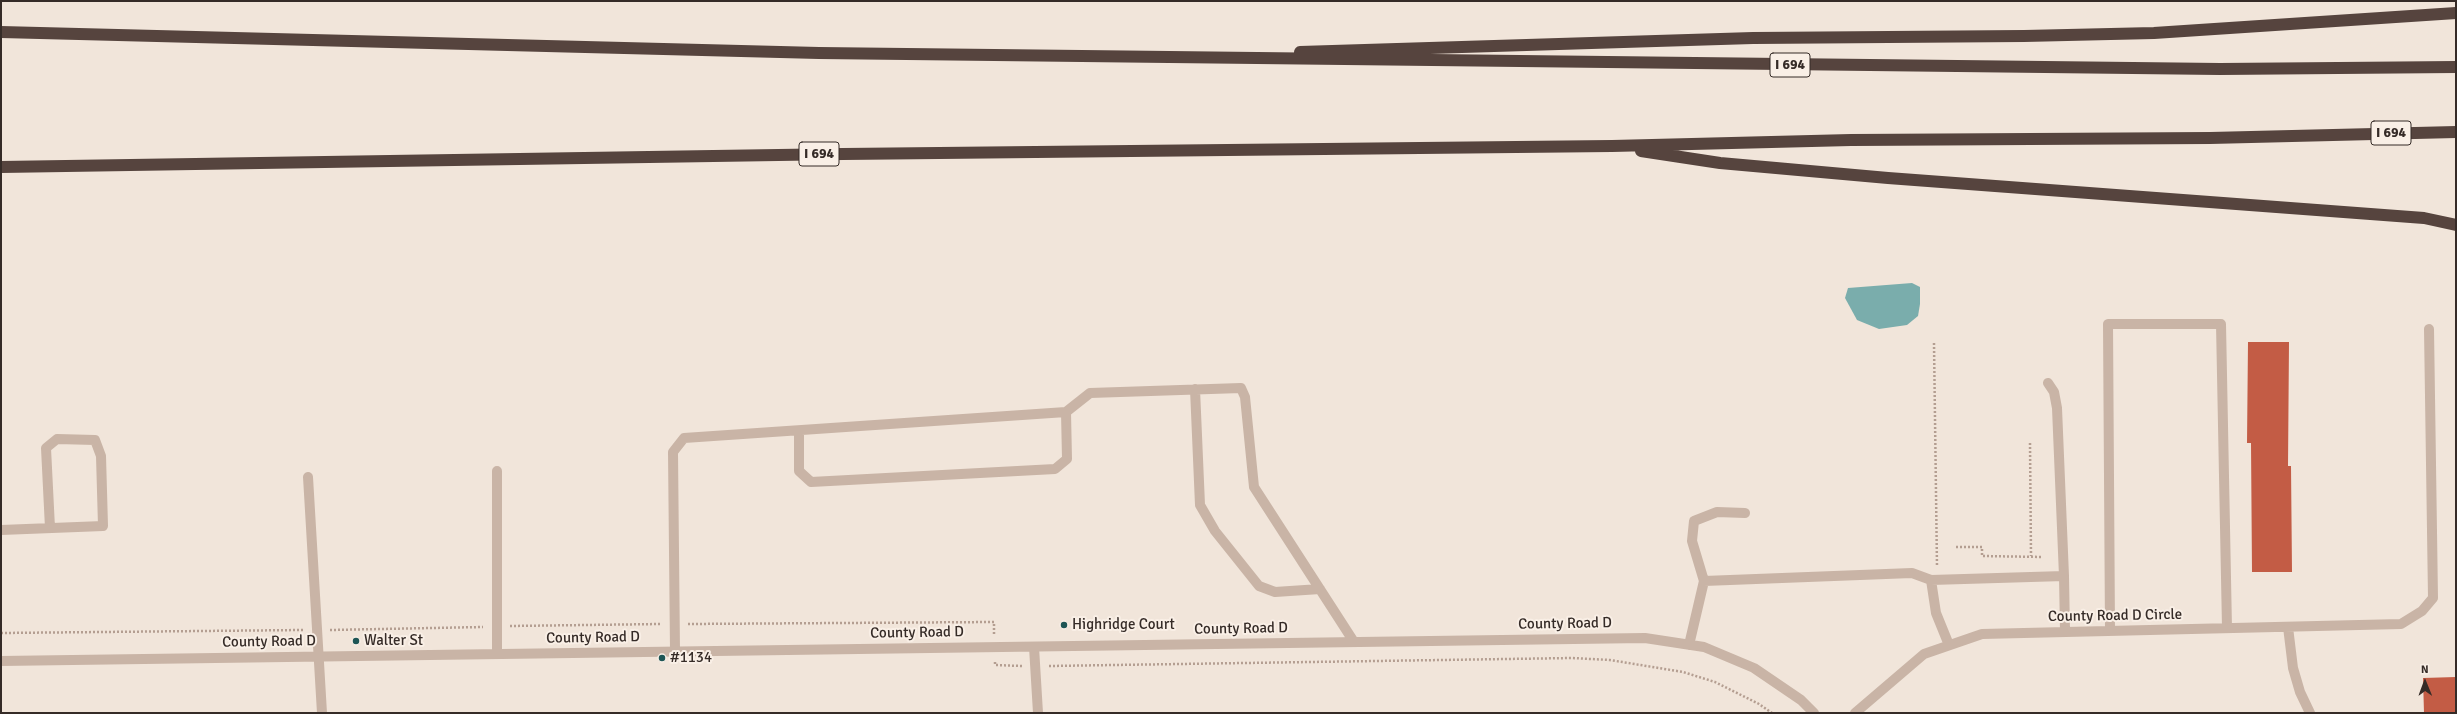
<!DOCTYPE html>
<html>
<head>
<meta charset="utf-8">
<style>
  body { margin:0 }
  #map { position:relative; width:2457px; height:714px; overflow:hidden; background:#f1e5da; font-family:Signika,sans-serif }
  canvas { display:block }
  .frame { position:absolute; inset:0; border:2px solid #352b27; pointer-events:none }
  .north { position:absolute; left:2405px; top:662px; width:40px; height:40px; -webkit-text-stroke:3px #f9efe6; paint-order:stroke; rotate:359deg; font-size:11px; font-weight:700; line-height:16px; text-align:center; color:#352b27 }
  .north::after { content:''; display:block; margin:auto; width:14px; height:18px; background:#352b27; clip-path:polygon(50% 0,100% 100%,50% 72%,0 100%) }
</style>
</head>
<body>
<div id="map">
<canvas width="2457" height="714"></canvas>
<div class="frame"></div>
<div class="north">N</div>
</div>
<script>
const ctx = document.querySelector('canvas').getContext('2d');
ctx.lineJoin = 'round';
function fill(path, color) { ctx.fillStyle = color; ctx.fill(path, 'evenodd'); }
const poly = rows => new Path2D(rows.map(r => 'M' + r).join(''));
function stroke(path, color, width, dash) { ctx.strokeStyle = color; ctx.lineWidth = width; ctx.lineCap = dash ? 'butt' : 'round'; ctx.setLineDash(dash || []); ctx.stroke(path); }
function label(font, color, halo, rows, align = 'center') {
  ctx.font = font + ' Signika,sans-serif'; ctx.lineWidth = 4; ctx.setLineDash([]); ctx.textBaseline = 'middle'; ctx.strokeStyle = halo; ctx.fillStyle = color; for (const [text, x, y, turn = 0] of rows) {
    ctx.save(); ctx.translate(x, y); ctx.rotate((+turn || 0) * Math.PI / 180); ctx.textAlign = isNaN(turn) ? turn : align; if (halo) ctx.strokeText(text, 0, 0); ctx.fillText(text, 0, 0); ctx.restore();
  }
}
const water = poly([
  [1912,283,1920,287,1920,304,1918,316,1907,325,1879,329,1857,320,1845,298,1848,288]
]);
const building = poly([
  [2248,342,2289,342,2288,466,2291,466,2292,572,2252,572,2251,443,2247,443],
  [2456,677,2456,713,2424,713,2423,678]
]);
const path = poly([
  [1934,343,1937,567],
  [2030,443,2031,556],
  [1956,547,1982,547,1982,556,2043,557],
  [688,624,994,622,994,635],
  [510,626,661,624],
  [330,630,483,627],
  [1,633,303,630],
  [995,662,995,665,1022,666],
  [1049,666,1572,658,1610,660,1683,672,1715,682,1759,704,1772,713]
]);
const minor = poly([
  [2048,383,2054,392,2057,408,2064,576],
  [1195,389,1200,505,1215,531,1259,586,1275,592,1320,589],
  [1066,412,1090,393,1241,388,1245,397,1254,487,1354,642],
  [497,471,497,654],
  [308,477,322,713],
  [1,530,103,526,101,456,95,440,57,439,46,448,50,528],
  [1931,580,2064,576,2065,632],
  [1704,581,1912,573,1931,580,1936,613,1949,645],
  [2288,627,2293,668,2300,692,2310,713],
  [2110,631,2108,324,2221,324,2227,628],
  [1689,645,1704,581,1692,541,1694,521,1717,512,1745,513],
  [1034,647,1038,713],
  [675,651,673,452,684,438,1066,412,1067,459,1055,469,811,482,799,471,799,431],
  [1,661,1645,638,1704,647,1754,668,1801,700,1814,713],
  [1855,713,1924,654,1982,634,2401,624,2422,611,2433,598,2429,329]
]);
const highway = poly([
  [1,32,819,53,2220,69,2456,67],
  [1300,52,1753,38,2024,36,2154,33,2456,13],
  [1641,151,1720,163,1888,178,2424,218,2456,225],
  [1,167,843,154,1612,146,1851,140,2210,138,2456,132]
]);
const markers = [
  [1064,625,4,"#1d5555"],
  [356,641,4,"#1d5555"],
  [662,658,4,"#1d5555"]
];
const shields = [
  [1790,65,40],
  [2391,133,40],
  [819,154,40]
];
const shieldNames = [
  ["I 694",1790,65],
  ["I 694",2391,133],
  ["I 694",819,154]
];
const streetNames = [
  ["County Road D Circle",2115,616,-1],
  ["County Road D",1565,624,-1],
  ["County Road D",1241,629,-1],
  ["County Road D",917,633,-1],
  ["County Road D",593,638,-1],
  ["County Road D",269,642,-1]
];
const poiNames = [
  ["Highridge Court",1072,625],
  ["Walter St",364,641],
  ["#1134",670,658]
];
fill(water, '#7aadac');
fill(building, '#c35c45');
stroke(path, '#b49e91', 2.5, [2, 2]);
stroke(minor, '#c9b4a6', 10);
stroke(highway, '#56443e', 12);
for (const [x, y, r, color] of markers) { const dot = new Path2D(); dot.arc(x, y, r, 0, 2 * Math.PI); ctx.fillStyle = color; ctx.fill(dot); stroke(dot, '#f9efe6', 1.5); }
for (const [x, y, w] of shields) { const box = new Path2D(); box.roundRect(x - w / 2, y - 12, w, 24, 3); ctx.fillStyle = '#f9efe6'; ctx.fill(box); stroke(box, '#352b27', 1); }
label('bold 14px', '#352b27', null, shieldNames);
label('15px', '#352b27', '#f9efe6', streetNames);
label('15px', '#352b27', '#f9efe6', poiNames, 'left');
</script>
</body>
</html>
